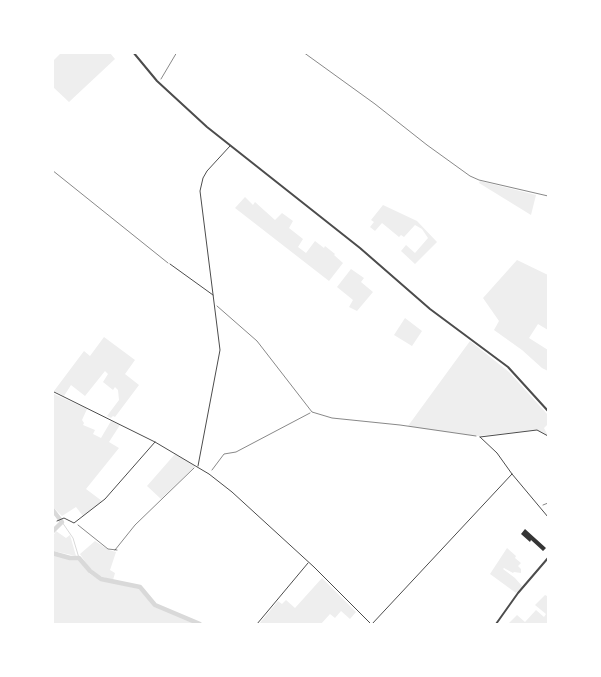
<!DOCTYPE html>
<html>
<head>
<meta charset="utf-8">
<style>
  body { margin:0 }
  #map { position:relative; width:601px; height:677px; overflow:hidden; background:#fff; font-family:Cabin,sans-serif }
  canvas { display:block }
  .frame { position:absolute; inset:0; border:54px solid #fff; pointer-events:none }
</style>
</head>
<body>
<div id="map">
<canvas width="601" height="677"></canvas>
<div class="frame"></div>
</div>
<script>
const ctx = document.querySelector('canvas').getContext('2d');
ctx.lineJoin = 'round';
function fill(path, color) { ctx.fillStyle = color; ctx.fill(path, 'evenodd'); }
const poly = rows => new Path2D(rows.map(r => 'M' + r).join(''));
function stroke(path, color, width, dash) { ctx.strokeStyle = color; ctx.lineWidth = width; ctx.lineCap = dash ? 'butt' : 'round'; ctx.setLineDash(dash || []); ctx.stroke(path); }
const green = poly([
  [61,53,110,53,115,59,69,102,53,87,53,61],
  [480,181,536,195,531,215,479,183],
  [245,197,253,205,255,202,275,220,282,213,293,221,289,228,303,239,298,247,306,253,315,241,324,248,325,246,335,254,334,255,343,263,329,281,235,208],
  [383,205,417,221,437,242,415,264,401,251,406,245,415,253,428,238,422,229,415,225,404,237,401,235,399,237,382,223,375,231,370,227,374,222,371,220],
  [517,260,548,275,548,330,538,324,529,338,548,350,548,371,542,368,522,350,494,330,499,321,483,298],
  [351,269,364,278,361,282,373,292,357,311,349,307,353,300,337,287],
  [405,318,422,331,412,346,394,335],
  [104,337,135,360,125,374,139,385,115,417,113,416,111,418,107,416,119,400,118,390,115,387,113,390,103,382,108,374,105,371,85,396,71,385,64,396,54,391,84,351,90,356],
  [470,341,509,372,548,415,548,424,544,428,548,436,536,430,478,436,408,426],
  [52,393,87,409,82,420,84,423,83,425,95,430,93,434,101,438,111,421,120,425,109,442,119,448,86,489,102,501,83,516,76,507,62,516,53,507],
  [175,454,195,466,161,499,147,486],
  [56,531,66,538,70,535,76,556,53,551,53,536],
  [95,541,109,550,116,552,110,570,115,573,113,580,99,576,90,569,80,554],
  [507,548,516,556,515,558,521,563,518,566,521,569,521,573,514,572,513,573,504,568,503,569,515,578,522,586,516,593,490,574],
  [53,555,79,560,90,574,100,580,139,589,155,607,197,624,53,624],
  [322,578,356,612,350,619,341,611,335,618,330,614,321,624,259,624,278,601,282,604,286,600,295,608],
  [545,595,547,596,548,595,548,624,508,624,517,615,525,622,536,610,544,617,546,614,535,605]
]);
const stream = poly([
  [62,522,73,538,79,558]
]);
const river = poly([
  [52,509,62,522,52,532],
  [52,553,70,558,79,558,90,571,101,579,140,587,155,605,200,624]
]);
const building = poly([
  [525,529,546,548,543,551,531,540,530,542,521,534]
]);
const path = poly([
  [303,52,375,104,427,145,470,176,479,180,548,196],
  [161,79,177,52],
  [52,170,168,263],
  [217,306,257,341,312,412,332,418,400,425,476,436],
  [212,470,224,454,236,452,310,413],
  [543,505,548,503],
  [78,525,108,549,117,550],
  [115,550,135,525,194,468]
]);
const minor = poly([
  [170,264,213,295],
  [52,391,155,442,209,474,232,492,314,567,371,624],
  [480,437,497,453,512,474,548,517],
  [480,437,537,430,548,436],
  [198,466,220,350,200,191,203,178,207,171,230,146],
  [57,521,64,518,74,523,105,499,155,442],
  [257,624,308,563],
  [372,624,512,474]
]);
const tertiary = poly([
  [133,52,157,81,207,127,360,248,430,309,508,367,548,411],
  [496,624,518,593,548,558]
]);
fill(green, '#eee');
stroke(stream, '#d9d9d9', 1);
stroke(river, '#d9d9d9', 4.5);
fill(building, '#353535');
stroke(path, '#111', 0.5);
stroke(minor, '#4c4c4c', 1);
stroke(tertiary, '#4c4c4c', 2);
</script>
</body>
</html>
